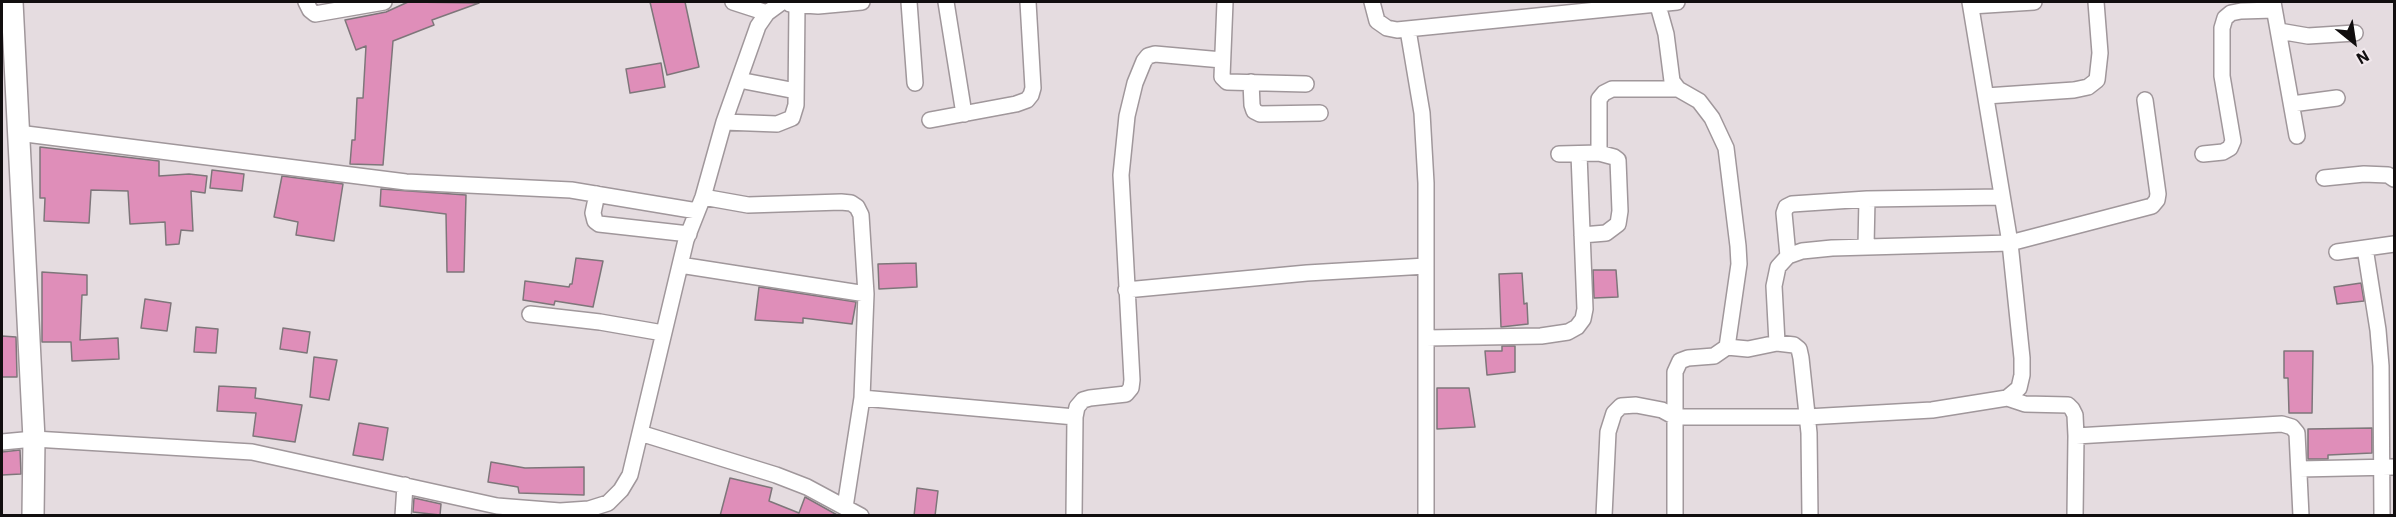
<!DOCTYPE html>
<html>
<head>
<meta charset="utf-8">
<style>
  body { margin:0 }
  #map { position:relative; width:2396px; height:517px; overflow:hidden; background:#e5dce0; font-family:"IBM Plex Sans",sans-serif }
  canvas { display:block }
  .frame { position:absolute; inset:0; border:3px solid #110e0f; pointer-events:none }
  .north { position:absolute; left:2324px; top:12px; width:60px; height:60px; -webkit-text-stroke:4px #f2e9ed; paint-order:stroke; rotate:150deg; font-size:16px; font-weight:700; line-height:24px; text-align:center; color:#110e0f }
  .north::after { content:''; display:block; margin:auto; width:21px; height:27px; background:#110e0f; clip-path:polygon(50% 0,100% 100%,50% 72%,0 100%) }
</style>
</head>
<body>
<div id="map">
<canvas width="2396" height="517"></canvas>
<div class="frame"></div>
<div class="north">N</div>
</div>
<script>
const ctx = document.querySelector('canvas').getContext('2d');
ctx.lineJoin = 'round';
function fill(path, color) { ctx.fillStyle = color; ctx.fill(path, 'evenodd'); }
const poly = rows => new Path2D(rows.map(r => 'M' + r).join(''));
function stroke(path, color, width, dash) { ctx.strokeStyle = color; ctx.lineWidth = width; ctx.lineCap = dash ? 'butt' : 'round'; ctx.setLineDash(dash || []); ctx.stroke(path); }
const building = poly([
  [408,2,479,3,432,20,434,25,393,41,383,165,350,164,352,140,355,140,357,98,363,98,366,46,356,50,345,20,386,12,408,2],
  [650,2,685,2,699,67,667,75,650,2],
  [661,63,665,87,630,93,626,69,661,63],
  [40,147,159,161,159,176,189,174,207,176,205,193,191,191,193,231,181,230,179,244,166,245,165,222,130,224,128,191,91,190,89,223,44,221,45,198,40,198,40,147],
  [212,170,244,174,242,191,210,188,212,170],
  [282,176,343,184,334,241,296,235,298,222,274,217,282,176],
  [381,189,466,195,464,272,447,272,446,214,380,206,381,189],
  [576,258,603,261,593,307,555,301,554,305,523,300,525,281,569,287,570,284,572,284,576,258],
  [916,263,917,287,879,289,878,264,916,263],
  [1593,270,1616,270,1618,297,1594,298,1593,270],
  [42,272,87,275,87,295,82,295,80,340,118,338,119,359,72,361,71,342,42,342,42,272],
  [1522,273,1524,304,1527,303,1528,324,1501,327,1499,274,1522,273],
  [2361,283,2364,301,2337,304,2334,287,2361,283],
  [759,287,856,302,852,324,803,318,803,323,755,320,759,287],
  [145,299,171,303,167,331,141,328,145,299],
  [196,327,218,329,216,353,194,352,196,327],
  [283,328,310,332,307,353,280,349,283,328],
  [2,336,16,337,17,377,2,377,2,336],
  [1502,346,1515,346,1515,372,1487,375,1485,351,1502,351,1502,346],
  [2284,351,2313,351,2312,413,2289,413,2288,378,2284,378,2284,351],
  [314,357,337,360,329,400,310,397,314,357],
  [219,386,256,388,255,398,302,405,295,442,253,436,256,413,217,411,219,386],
  [1437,388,1469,388,1475,427,1437,429,1437,388],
  [359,423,388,428,383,460,353,455,359,423],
  [2372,428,2372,453,2328,455,2328,459,2308,459,2308,429,2372,428],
  [20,450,21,474,2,475,2,452,20,450],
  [491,462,525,468,584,467,584,495,519,493,518,487,488,482,491,462],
  [730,478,772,488,769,501,799,513,805,497,839,516,720,516,730,478],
  [917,488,938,491,935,516,914,516,917,488],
  [414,498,441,504,440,515,413,512,414,498]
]);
const street = poly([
  [306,2,310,10,315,14,384,2],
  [733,2,767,13],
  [909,2,915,83],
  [946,2,964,114],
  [1225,2,1222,77,1227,82,1306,84],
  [1372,2,1377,21,1387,28,1397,30,1677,2],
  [1657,2,1666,34,1672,81,1678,89,1699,101,1712,118,1726,148,1738,246,1739,264,1727,347,1714,356,1688,358,1680,361,1675,372,1675,516],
  [2273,2,2297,136],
  [790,4,818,6,862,2],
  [1971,6,2034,2],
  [1408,30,1422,113,1426,183,1426,516],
  [2279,31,2308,36,2355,33],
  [739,80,796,91],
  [1251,82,1252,105,1254,111,1260,114,1320,113],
  [1986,96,2074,90,2088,87,2097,80,2100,53,2096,2],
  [2292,104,2337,98],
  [930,120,1016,104,1027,100,1031,95,1033,88,1028,2],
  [724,122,777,124,792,118,796,105,797,4],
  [18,133,406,182,571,190,697,211],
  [1599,153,1599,99,1604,93,1612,89,1678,89],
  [1559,154,1599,153,1614,157,1618,160,1620,211,1618,224,1606,233,1582,235],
  [2203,154,2223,152,2230,148,2233,141,2222,76,2222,28,2225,18,2231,13,2241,11,2274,10],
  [2324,178,2364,174,2388,175,2394,179],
  [597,194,593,213,595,221,599,224,689,234],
  [703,197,748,205,841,202,851,203,857,207,861,215,866,294,862,398,845,507],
  [1866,246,1867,199],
  [2365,248,2378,330,2381,366,2382,516],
  [2337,252,2394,244],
  [1788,256,1784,213,1786,207,1792,204,1867,199,2002,197],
  [680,265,866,294],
  [1126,290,1307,273,1426,266],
  [530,314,600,322,663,333],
  [1426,338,1541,336,1568,332,1577,327,1583,319,1585,309,1579,154],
  [1777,343,1774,286,1778,267,1788,256,1802,251,1832,248,2010,243,2152,206,2157,200,2158,194,2145,100],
  [1727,347,1748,349,1777,343,1794,345,1799,349,1801,358,1809,433,1810,516],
  [862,398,1075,417],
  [2007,398,2025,404,2068,405,2072,409,2075,415,2076,436,2075,516],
  [640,433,776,475,807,487,861,516],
  [2076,436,2282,424,2292,427,2297,433,2301,516],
  [2,442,34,439,252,452,497,506,560,511,589,509,608,503,621,490,630,475,686,240,703,197,724,122,758,26,767,13,782,2],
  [2299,469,2394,467],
  [403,516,405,485],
  [1074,516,1075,417,1077,407,1083,400,1090,398,1126,394,1131,388,1132,380,1121,175,1127,116,1135,83,1144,61,1148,56,1155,54,1222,60],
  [1604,516,1608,432,1614,413,1621,406,1636,405,1662,410,1675,417,1807,417,1932,410,2007,398,2019,388,2022,375,2022,358,2010,243,1970,2]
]);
const secondary = poly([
  [12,2,34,439,33,516]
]);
fill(building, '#df8eb9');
stroke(building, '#7e767a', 1.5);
stroke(street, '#a0979b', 18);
stroke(secondary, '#a0979b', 24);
stroke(street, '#fff', 15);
stroke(secondary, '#fff', 21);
</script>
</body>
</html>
